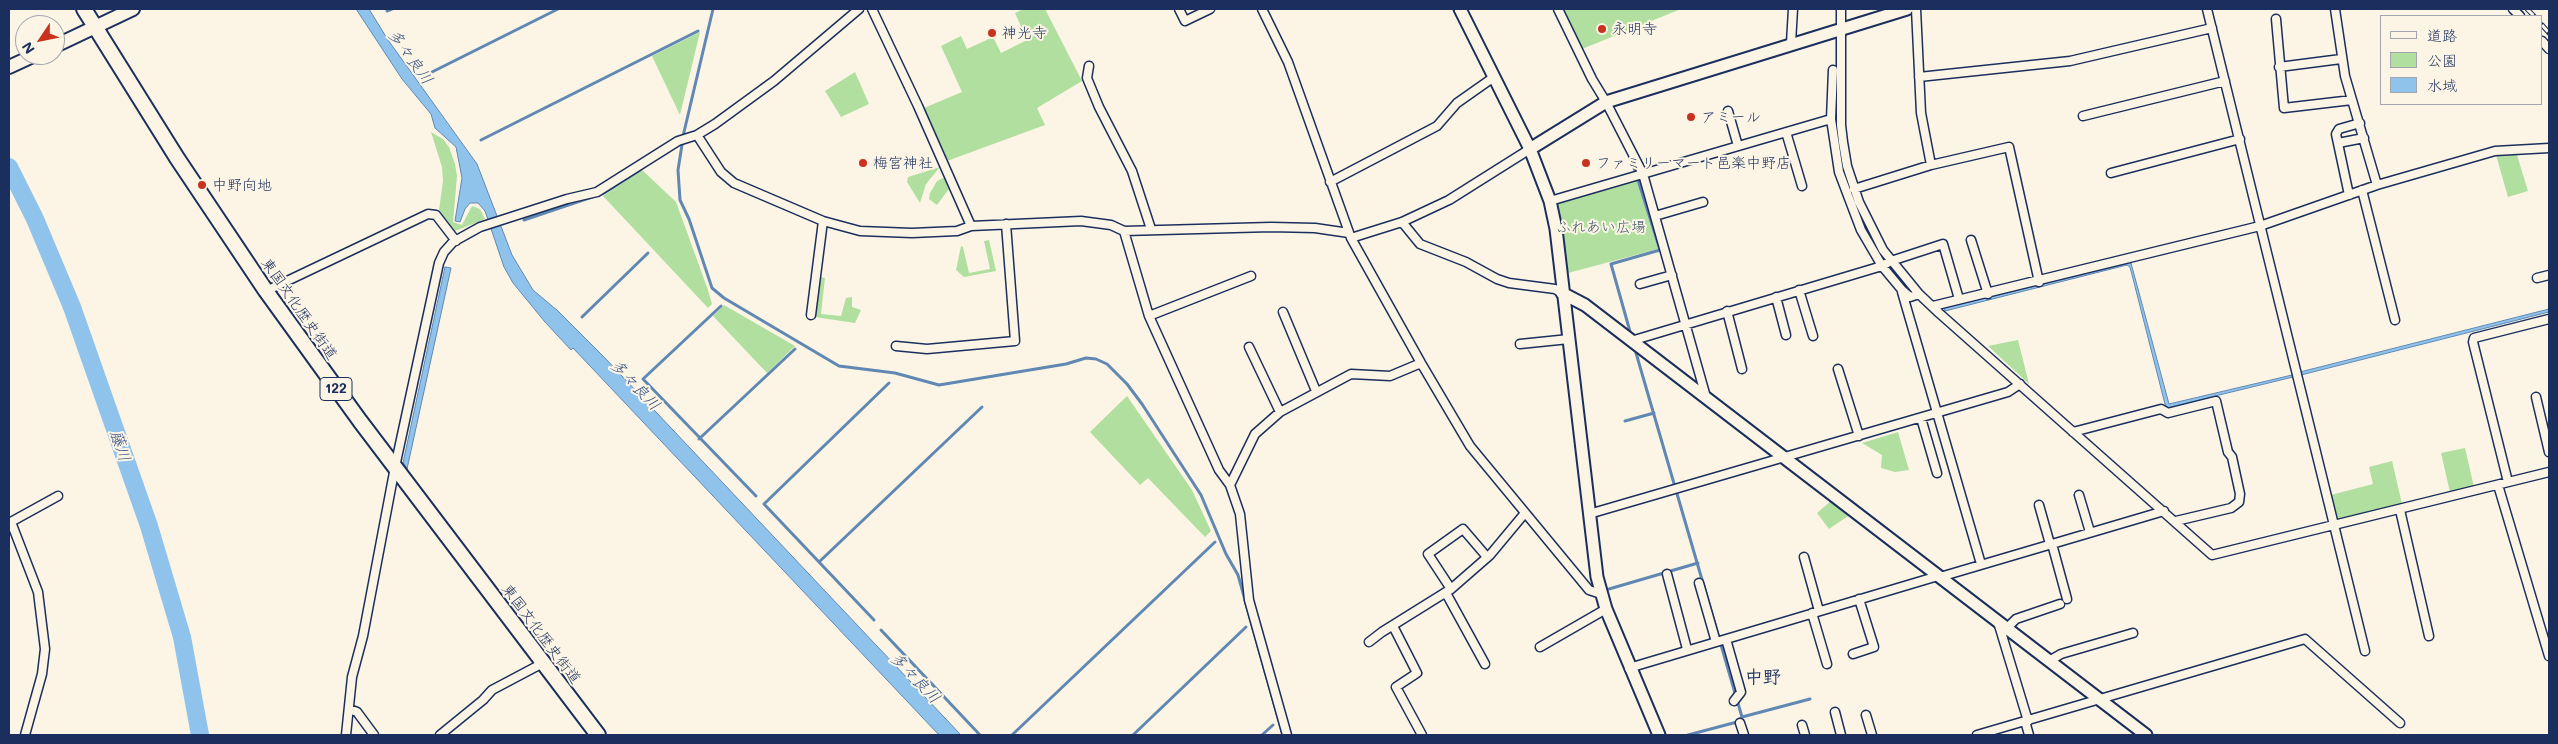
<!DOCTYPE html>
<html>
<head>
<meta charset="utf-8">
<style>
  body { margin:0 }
  #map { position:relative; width:2558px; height:744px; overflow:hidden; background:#fcf5e5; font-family:Mali,"Klee One",sans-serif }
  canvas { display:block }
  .frame { position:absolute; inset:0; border:10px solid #1b2f5e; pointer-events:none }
  .legend { position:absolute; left:2380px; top:15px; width:162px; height:90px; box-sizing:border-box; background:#fcf5e5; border:1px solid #a2a6af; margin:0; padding:6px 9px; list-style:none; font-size:15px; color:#1b2f5e }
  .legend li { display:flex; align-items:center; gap:10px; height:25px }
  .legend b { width:25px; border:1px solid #a2a6af }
  .north { position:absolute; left:15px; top:15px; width:50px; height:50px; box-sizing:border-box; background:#fcf5e5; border:1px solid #a2a6af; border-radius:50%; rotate:236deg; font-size:14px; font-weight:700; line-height:20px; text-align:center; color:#1b2f5e }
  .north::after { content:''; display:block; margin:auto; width:18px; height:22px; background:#c8321e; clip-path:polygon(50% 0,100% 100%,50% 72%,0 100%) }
</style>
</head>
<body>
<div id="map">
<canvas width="2558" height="744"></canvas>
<div class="frame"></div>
<ul class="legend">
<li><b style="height:6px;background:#fcf5e5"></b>道路</li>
<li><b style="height:14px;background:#b0df9f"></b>公園</li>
<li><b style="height:14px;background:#90c3ec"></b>水域</li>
</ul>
<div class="north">N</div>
</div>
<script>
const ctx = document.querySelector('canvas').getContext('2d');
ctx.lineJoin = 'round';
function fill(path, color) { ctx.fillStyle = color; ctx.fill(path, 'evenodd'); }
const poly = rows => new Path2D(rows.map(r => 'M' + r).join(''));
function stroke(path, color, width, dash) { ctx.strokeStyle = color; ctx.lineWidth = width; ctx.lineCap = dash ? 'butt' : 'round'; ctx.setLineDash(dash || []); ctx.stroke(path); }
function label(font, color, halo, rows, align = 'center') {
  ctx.font = font + ' Mali,"Klee One",sans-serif'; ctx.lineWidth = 4; ctx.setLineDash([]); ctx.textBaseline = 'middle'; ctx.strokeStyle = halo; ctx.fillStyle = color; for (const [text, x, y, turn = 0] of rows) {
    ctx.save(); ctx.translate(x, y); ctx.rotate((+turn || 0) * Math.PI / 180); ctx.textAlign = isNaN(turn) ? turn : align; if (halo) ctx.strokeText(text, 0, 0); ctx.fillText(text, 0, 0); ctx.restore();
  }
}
const green = poly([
  [1024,9,1045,9,1082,81,1037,108,1045,125,947,161,924,108,962,92,941,46,961,36,967,49,993,37,1001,53,1027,40,1015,13],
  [1563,9,1681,9,1582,49],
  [700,32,680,115,652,56],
  [855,72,869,104,841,117,825,91],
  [431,132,443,139,449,147,455,164,457,176,453,222,462,225,472,206,480,209,485,219,455,231,439,210,443,181,442,167],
  [2496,155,2517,155,2528,191,2508,197],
  [940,167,926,184,920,203,907,182,908,177],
  [642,170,676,202,708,290,712,304,708,308,603,196],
  [943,178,948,179,951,186,937,205,929,199,930,193,937,181],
  [1636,179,1658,249,1568,273,1562,228,1555,202],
  [989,240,996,271,964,277,956,270,961,246,963,247,969,273,990,269,984,241],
  [820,277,825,278,821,314,841,316,846,298,852,297,852,307,861,310,855,323,815,317],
  [724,305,795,346,767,373,713,316],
  [2018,340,2029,384,1988,346],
  [1127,396,1192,490,1211,531,1205,537,1148,478,1140,485,1090,432],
  [1898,432,1909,470,1895,472,1881,468,1882,455,1862,443],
  [2465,448,2474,487,2450,492,2441,453],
  [2392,461,2402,504,2337,520,2331,495,2373,484,2369,467],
  [1831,501,1848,516,1829,529,1817,513]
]);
const water = poly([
  [356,9,369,9,388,40,477,164,512,255,533,290,558,311,605,358,961,735,939,735,573,348,571,350,545,322,513,283,504,267,485,211,478,203,470,203,465,209,460,222,455,221,462,178,456,147,435,128,431,114,402,79,356,9],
  [2131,263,2169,404,2292,375,2293,377,2166,408,2130,267,2127,265,1945,311,1944,308,2131,263],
  [445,267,451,268,407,469,403,463,445,267],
  [2549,309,2549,312,2301,375,2300,372,2549,309]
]);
const stream = poly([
  [713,9,684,132,678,170,680,200,689,219,712,288,724,298,839,366,895,373,939,385,1066,364,1086,358,1096,359,1107,364,1127,384,1142,404,1201,495,1226,554,1238,575,1283,735],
  [387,11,392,9],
  [430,73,558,9],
  [481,140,698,31],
  [1630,155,1660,250,1611,264,1631,335],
  [524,220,604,193,640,170],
  [721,306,643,379,756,496],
  [582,317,648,253],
  [1636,353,1742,717,1737,722,1688,735],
  [1625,421,1654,413],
  [699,439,795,349],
  [819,562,982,407],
  [1609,589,1698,563],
  [874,620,764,504,889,383],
  [881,630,980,735],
  [1742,717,1810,699],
  [1012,735,1215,542],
  [1133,735,1246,627],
  [1262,735,1273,725]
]);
const river = poly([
  [9,167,35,219,72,307,149,526,182,637,200,735]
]);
const street = poly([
  [872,9,918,106,971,226],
  [1179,9,1185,21,1210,9],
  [1262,9,1288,62,1351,238,1421,363,1470,446,1589,590,1601,594],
  [1558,9,1592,79,1606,102,1643,174,1706,397],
  [1841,9,1841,125,1843,142,1847,166,1859,202,1883,250,1919,294,1939,313,2212,555,2549,472],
  [1916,9,1921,113,1931,165],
  [2207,9,2365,651],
  [2335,9,2345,76,2377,185],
  [2513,9,2520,16],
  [2276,19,2284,108,2352,100],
  [2542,41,2549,49],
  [1791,43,1793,9],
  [1089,66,1087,78,1099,107,1132,171,1151,229],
  [2279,67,2341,59],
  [1919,77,2070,61,2212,28],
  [1728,111,1738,146],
  [2083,116,2225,81],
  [1831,119,1833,70],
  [1786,132,1802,186],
  [697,135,721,172,734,183,823,221,860,231,912,233,957,231,971,226,1081,221,1111,225,1124,231,1271,227,1315,228,1349,233],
  [2338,143,2364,138],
  [2111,173,2240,139],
  [1330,182,1437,126,1457,103,1494,77],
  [1854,189,1931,165,2009,147,2039,282],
  [2362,190,2395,320],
  [2349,195,2336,134,2339,129,2360,123],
  [1550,201,1831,119,1839,172,1861,230,1882,266,1902,290,1910,297,1919,294],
  [1655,216,1703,202],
  [1402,222,1420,244,1466,262,1497,279,1509,283,1555,289,1562,293],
  [1124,231,1149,316,1219,470,1230,485],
  [1351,238,1402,222,1449,200,1530,149],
  [1971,240,1988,294],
  [2537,278,2549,275],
  [1640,284,1672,275],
  [1799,290,1813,336],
  [266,291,428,214,436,215,456,241],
  [1902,292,1981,564],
  [1776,297,1786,335],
  [1933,306,2260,226,2377,185,2495,151,2549,148],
  [1727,311,1742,369],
  [1283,312,1316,391],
  [811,315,823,221],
  [1149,316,1251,276],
  [1631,341,1882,266,1891,261,1943,244,1959,299],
  [1520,344,1569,339],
  [896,346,927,349,1015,341,1006,224],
  [1249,347,1280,412],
  [1838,369,1859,436],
  [2536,397,2549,452],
  [1921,418,1937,473],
  [2073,432,2161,409,2168,413,2216,401,2228,452,2232,457,2240,494,2239,502,2231,508,2176,521],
  [2508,482,2473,342,2474,338,2549,319],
  [2498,485,2549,656],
  [2079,495,2090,532],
  [2039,505,2050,544],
  [2400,510,2429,636],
  [1589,514,2008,392,2020,384],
  [11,522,38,592,45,649,42,674,25,735],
  [9,523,58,496],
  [2052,544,2067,599],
  [1804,557,1819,611],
  [1667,574,1687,649],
  [1940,577,2164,511],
  [1699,583,1716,642],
  [1451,589,1428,554,1463,529,1487,557],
  [1446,593,1485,664],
  [1812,613,1827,664],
  [1998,622,2028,721],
  [1393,626,1417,673,1396,687,1422,735],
  [2007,628,2016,619,2060,604],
  [1726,639,1741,692,1734,701],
  [1369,642,1382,632,1451,589,1490,555,1525,513],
  [1540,647,1606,609],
  [1853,654,1874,647,1859,599],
  [2049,661,2061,654,2133,633],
  [1629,668,1938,576],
  [349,709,357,712,374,735],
  [1835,712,1841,735],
  [1866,715,1872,735],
  [2025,721,2029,735],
  [1740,723,1744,735],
  [1802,725,1805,735],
  [346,735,352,677,363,636,395,467,439,263,444,252,453,242,480,227,567,199,597,192,678,141,697,135,715,124,774,81,859,9],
  [440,735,483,700,492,690,543,663],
  [1287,735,1249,600,1240,514,1230,485,1255,434,1280,412,1351,374,1390,376,1421,363],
  [1977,735,2305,639,2400,723]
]);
const secondary = poly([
  [1460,9,1530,149,1550,201,1556,229,1597,577,1606,609,1659,735],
  [1530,149,1606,102,1907,9],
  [1562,293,1585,305,2146,735]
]);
const primary = poly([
  [55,46,133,9],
  [9,67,35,55]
]);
const highway = poly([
  [84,9,177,158,266,291,360,421,598,735]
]);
const rail = poly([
  [2527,9,2534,16],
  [2542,25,2549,33]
]);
const markers = [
  [1602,29,5,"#c8321e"],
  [992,33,5,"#c8321e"],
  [1691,117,5,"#c8321e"],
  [863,163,5,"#c8321e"],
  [1586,163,5,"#c8321e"],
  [202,185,5,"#c8321e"]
];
const shields = [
  [336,389,32]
];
const shieldNames = [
  ["122",336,389]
];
const poiNames = [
  ["永明寺",1612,29],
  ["神光寺",1002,33],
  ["アミール",1701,117],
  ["梅宮神社",873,163],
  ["ファミリーマート邑楽中野店",1596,163],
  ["中野向地",212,185]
];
const parkNames = [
  ["ふれあい広場",1601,227]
];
const streetNames = [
  ["東国文化歴史街道",299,309,55],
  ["東国文化歴史街道",541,634,53]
];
const waterNames = [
  ["多々良川",410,57,54],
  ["多々良川",635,385,46],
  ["藤川",120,446,71],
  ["多々良川",915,678,46]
];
const quarterNames = [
  ["中野",1763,677]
];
fill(green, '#b0df9f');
fill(water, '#90c3ec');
stroke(water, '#6188b3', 1);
stroke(stream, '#6188b3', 3);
stroke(river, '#90c3ec', 18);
stroke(street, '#1b2f5e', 11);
stroke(secondary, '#1b2f5e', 15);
stroke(primary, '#1b2f5e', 16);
stroke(highway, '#1b2f5e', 18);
stroke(street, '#fcf5e5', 8);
stroke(secondary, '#fcf5e5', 11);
stroke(primary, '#fcf5e5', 12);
stroke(highway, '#fcf5e5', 14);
stroke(rail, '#1b2f5e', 5);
stroke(rail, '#fcf5e5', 3, [9]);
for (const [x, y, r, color] of markers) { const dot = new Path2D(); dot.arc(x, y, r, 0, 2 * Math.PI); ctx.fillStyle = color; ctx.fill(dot); stroke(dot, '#fcf5e5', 2); }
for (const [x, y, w] of shields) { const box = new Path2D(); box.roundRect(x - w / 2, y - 11.5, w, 23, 4); ctx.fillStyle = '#fcf5e5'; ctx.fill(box); stroke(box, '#1b2f5e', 1); }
label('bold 14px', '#1b2f5e', null, shieldNames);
label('15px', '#1b2f5e', '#fcf5e5', poiNames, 'left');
label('15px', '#405b6e', '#fcf5e5', parkNames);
label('15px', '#1b2f5e', '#fcf5e5', streetNames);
label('italic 16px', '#385482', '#fcf5e5', waterNames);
label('bold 18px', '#1b2f5e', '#fcf5e5', quarterNames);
</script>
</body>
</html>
